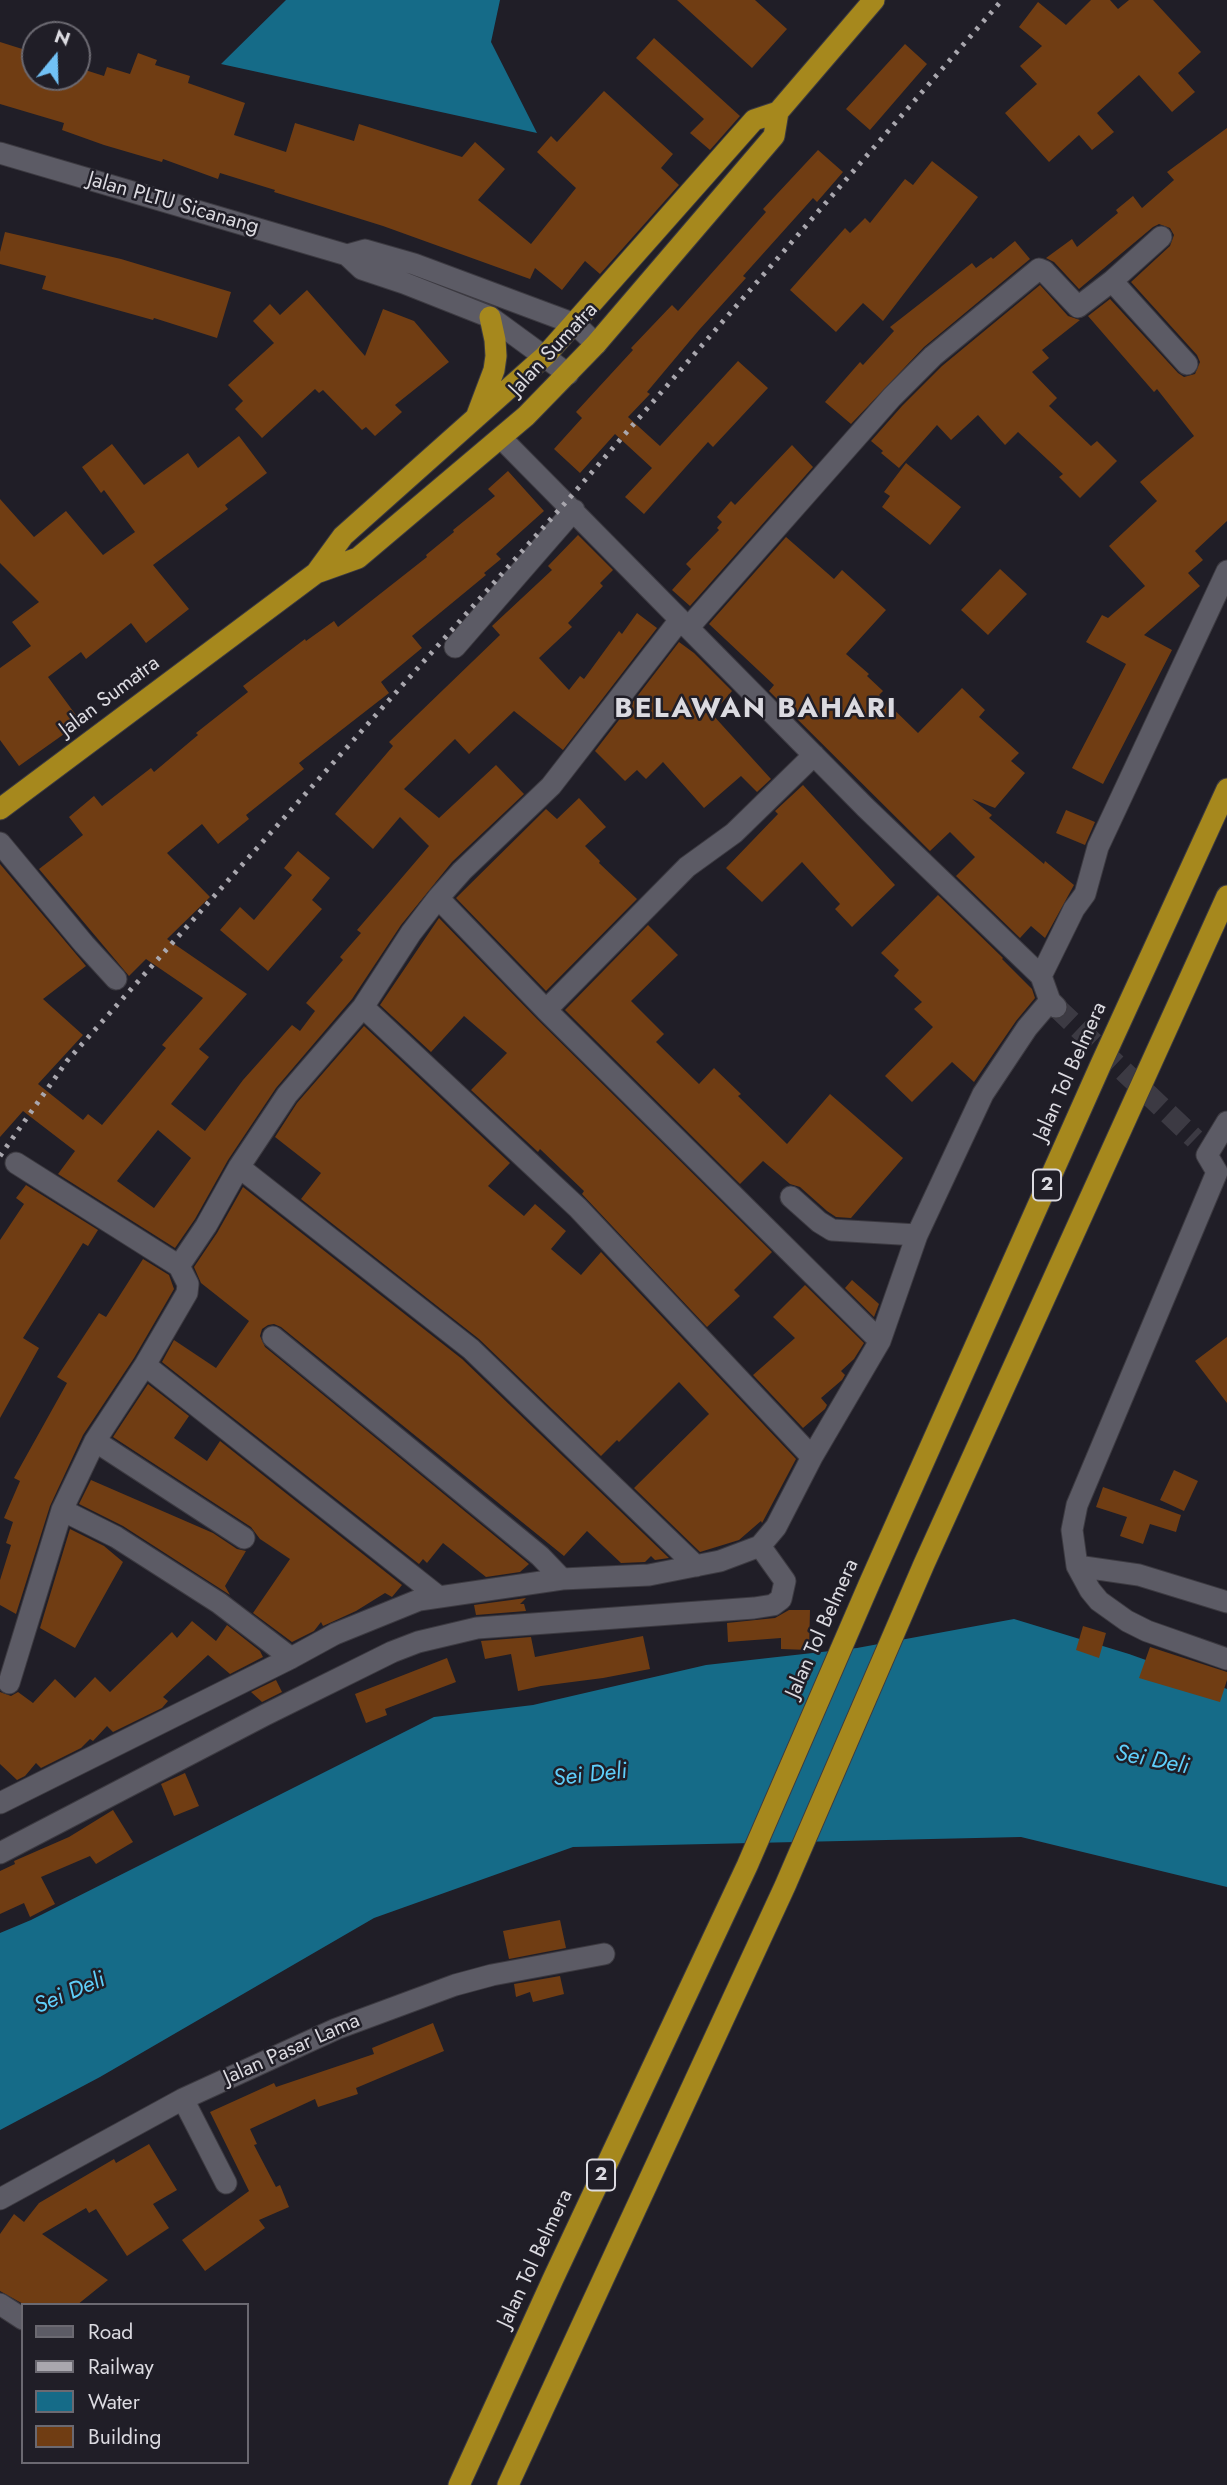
<!DOCTYPE html>
<html>
<head>
<meta charset="utf-8">
<style>
  body { margin:0 }
  #map { position:relative; width:1227px; height:2485px; overflow:hidden; background:#201e27; font-family:Jost,sans-serif }
  canvas { display:block }
  .legend { position:absolute; left:21px; top:2303px; width:228px; height:161px; box-sizing:border-box; background:#201e27; border:2px solid #6b6971; margin:0; padding:9px 12px; list-style:none; font-size:21px; color:#dbdae0 }
  .legend li { display:flex; align-items:center; gap:14px; height:35px }
  .legend b { width:35px; border:2px solid #6b6971 }
  .north { position:absolute; left:21px; top:21px; width:70px; height:70px; box-sizing:border-box; background:#201e27; border:2px solid #6b6971; border-radius:50%; rotate:19deg; font-size:19px; font-weight:700; line-height:28px; text-align:center; color:#dbdae0 }
  .north::after { content:''; display:block; margin:auto; width:24px; height:32px; background:#71c1f5; clip-path:polygon(50% 0,100% 100%,50% 72%,0 100%) }
</style>
</head>
<body>
<div id="map">
<canvas width="1227" height="2485"></canvas>
<ul class="legend">
<li><b style="height:9px;background:#5c5b65"></b>Road</li>
<li><b style="height:9px;background:#a9a7ae"></b>Railway</li>
<li><b style="height:19px;background:#156b88"></b>Water</li>
<li><b style="height:19px;background:#703d13"></b>Building</li>
</ul>
<div class="north">N</div>
</div>
<script>
const ctx = document.querySelector('canvas').getContext('2d');
ctx.lineJoin = 'round';
function fill(path, color) { ctx.fillStyle = color; ctx.fill(path, 'evenodd'); }
const poly = rows => new Path2D(rows.map(r => 'M' + r).join(''));
function stroke(path, color, width, dash) { ctx.strokeStyle = color; ctx.lineWidth = width; ctx.lineCap = dash ? 'butt' : 'round'; ctx.setLineDash(dash || []); ctx.stroke(path); }
function label(font, color, halo, rows, align = 'center') {
  ctx.font = font + ' Jost,sans-serif'; ctx.lineWidth = 5; ctx.setLineDash([]); ctx.textBaseline = 'middle'; ctx.strokeStyle = halo; ctx.fillStyle = color; for (const [text, x, y, turn = 0] of rows) {
    ctx.save(); ctx.translate(x, y); ctx.rotate((+turn || 0) * Math.PI / 180); ctx.textAlign = isNaN(turn) ? turn : align; if (halo) ctx.strokeText(text, 0, 0); ctx.fillText(text, 0, 0); ctx.restore();
  }
}
const water = poly([
  [286,0,500,0,491,42,537,133,221,64],
  [1014,1619,1129,1654,1227,1689,1227,1887,1021,1837,573,1847,374,1918,100,2077,0,2130,0,1933,31,1920,434,1717,533,1705,706,1665,857,1648]
]);
const building = poly([
  [677,0,755,0,787,29,752,68],
  [1091,0,1110,0,1118,9,1129,0,1153,0,1201,52,1178,73,1195,92,1172,112,1139,75,1097,113,1114,132,1092,150,1079,135,1049,162,1005,113,1037,84,1020,66,1042,46,1019,27,1038,2,1066,25],
  [654,38,740,116,710,150,690,133,704,119,636,58],
  [0,42,35,53,35,77,79,77,82,69,104,76,107,67,130,74,138,53,157,60,155,65,190,76,188,83,245,103,234,135,286,152,295,123,354,141,359,124,462,157,475,142,505,169,478,200,531,244,576,188,537,152,551,136,557,142,604,91,673,154,661,168,679,185,600,274,585,261,562,290,535,268,530,279,383,226,274,192,275,190,220,173,218,179,163,159,162,162,104,145,62,130,64,123,0,104],
  [905,44,927,64,870,130,846,109],
  [1227,128,1227,521,1195,551,1203,560,1188,573,1200,586,1144,635,1172,650,1103,784,1072,768,1126,664,1086,642,1102,615,1108,618,1145,586,1109,546,1157,501,1140,482,1194,436,1157,389,1154,392,1088,316,1110,299,1178,373,1184,377,1195,374,1200,362,1197,355,1131,282,1170,246,1174,235,1170,228,1159,224,1153,227,1079,289,1054,262,1046,258,1072,239,1077,247,1118,213,1116,210,1133,196,1142,208,1174,180,1167,172],
  [818,150,843,172,817,202,813,198,743,276,746,278,699,330,647,392,650,394,628,417,660,446,738,361,768,388,713,447,708,442,644,514,625,497,652,468,615,434,580,473,554,449,582,418,576,412,633,350,631,348,672,305,678,311,766,212,763,209],
  [932,161,978,197,883,321,863,303,836,332,790,290,845,228,850,233,865,218,870,223,905,179,913,185],
  [5,232,121,259,231,292,217,338,154,318,153,320,42,289,46,276,0,264,0,252],
  [1015,241,1030,259,924,347,851,424,825,402,860,362,863,365,894,331,890,327,972,263,976,268,991,257,993,259],
  [1040,285,1068,316,1080,320,1042,350,1049,358,1032,372,1057,398,1049,406,1091,446,1097,441,1117,461,1080,498,1059,477,1063,474,1018,432,1005,445,978,415,951,440,937,425,899,468,881,453,883,451,871,441,902,406,942,366],
  [307,290,365,356,383,309,414,321,449,362,395,405,402,412,375,436,366,427,362,430,323,390,319,393,315,389,262,438,235,409,243,401,228,385,274,343,253,321,270,304,280,315],
  [239,436,267,473,225,505,228,509,153,565,189,609,146,643,131,623,86,659,81,652,48,677,81,722,19,766,0,740,0,668,31,646,12,622,39,602,0,563,0,499,34,537,66,511,103,555,135,532,104,490,101,493,82,467,112,444,144,485,188,453,198,468],
  [792,445,813,467,690,606,672,590,691,569,686,564,719,530,717,528,722,522,717,517,731,501,735,505],
  [906,463,961,507,930,545,882,507,890,496,884,492],
  [508,471,544,511,496,554,501,559,484,573,486,575,412,636,422,648,381,682,389,693,299,763,304,769,246,815,249,819,218,844,202,824,167,853,210,897,167,939,247,994,199,1049,209,1057,171,1104,205,1131,243,1080,292,1025,300,1031,315,1011,306,1003,343,960,340,957,361,933,357,930,429,846,400,817,373,849,335,814,393,746,389,742,500,635,492,626,552,570,548,566,578,535,613,570,600,583,603,586,568,623,572,627,539,658,569,690,580,676,584,679,619,631,622,634,637,613,657,628,563,750,514,711,469,754,455,739,404,789,439,818,496,765,524,794,452,862,401,925,352,999,276,1088,228,1160,195,1219,175,1248,58,1174,75,1151,23,1111,0,1137,0,864,86,966,43,999,83,1035,38,1084,83,1120,88,1114,102,1125,166,1048,162,1045,203,998,146,959,129,976,39,869,83,835,69,817,94,796,102,806,151,768,154,772,198,735,196,733,248,692,243,686,305,639,306,641,334,621,338,627,427,557,426,555,454,532,453,530,495,496,488,489],
  [158,1130,191,1158,154,1208,117,1181],
  [786,537,834,579,842,570,886,610,846,654,869,674,867,676,883,691,879,695,918,733,962,688,985,710,979,717,1019,753,1011,761,1025,773,995,808,972,799,992,815,989,818,1044,864,1045,861,1074,885,1045,938,1031,926,1020,938,956,876,975,857,950,832,930,851,769,691,774,685,709,624],
  [1000,569,1027,594,988,635,961,610],
  [679,642,694,653,732,691,712,714,771,779,757,792,741,776,704,808,663,762,646,779,637,770,625,781,595,751],
  [803,785,895,885,852,927,835,909,840,904,802,862,762,902,726,868,778,814,775,811],
  [579,798,606,827,585,846,600,861,599,863,637,899,546,991,456,898,546,809,557,819],
  [1066,810,1095,822,1085,845,1056,833],
  [298,851,330,878,312,900,322,909,268,971,220,930,240,907,254,920,292,875,284,868],
  [938,895,1003,958,1002,959,1032,989,1035,998,1016,1021,974,1082,952,1062,912,1102,885,1076,933,1027,914,1009,922,1002,894,976,899,970,881,953],
  [439,918,537,1019,772,1252,734,1290,740,1296,707,1327,582,1194,584,1191,540,1149,538,1152,471,1090,507,1053,464,1016,431,1052,380,1005],
  [648,925,678,955,631,1001,664,1034,656,1042,699,1084,714,1068,741,1094,738,1096,787,1144,830,1094,903,1158,851,1218,836,1217,827,1211,800,1187,790,1184,763,1161,740,1184,565,1010],
  [364,1026,510,1163,488,1186,524,1216,535,1204,566,1231,551,1249,581,1275,601,1252,796,1459,762,1523,761,1521,739,1540,700,1552,634,1488,709,1414,679,1382,619,1442,617,1440,601,1456,479,1339,301,1199,321,1173,275,1137,297,1103],
  [26,1185,98,1230,88,1246,83,1243,23,1338,39,1348,0,1418,0,1240,24,1204,16,1198],
  [243,1187,462,1359,669,1558,655,1560,651,1556,645,1562,621,1563,587,1531,564,1556,281,1327,274,1324,268,1325,262,1329,260,1336,265,1347,529,1564,520,1572,486,1577,443,1543,427,1563,423,1559,419,1564,162,1362,174,1340,216,1368,249,1321,201,1283,194,1267,217,1233],
  [143,1259,169,1275,174,1289,134,1358,83,1435,50,1506,16,1614,0,1605,0,1580,11,1545,6,1543,13,1522,4,1518,20,1481,14,1478,67,1383,57,1377,99,1313,106,1317],
  [852,1280,879,1304,874,1317,845,1288],
  [805,1285,864,1343,854,1359,841,1371,845,1375,842,1380,821,1398,827,1405,825,1409,803,1428,753,1375,795,1338,773,1317],
  [1227,1337,1227,1403,1195,1361],
  [148,1384,189,1416,174,1438,207,1461,220,1441,402,1585,392,1597,385,1593,356,1611,323,1626,321,1622,314,1631,292,1642,253,1613,290,1559,260,1539,251,1527,113,1437],
  [1174,1470,1198,1481,1184,1511,1160,1500],
  [91,1480,213,1533,237,1549,246,1551,225,1586,230,1595,123,1526,79,1504],
  [1103,1487,1181,1515,1176,1532,1150,1524,1143,1544,1120,1536,1127,1517,1096,1507],
  [70,1529,104,1546,123,1562,75,1648,40,1628],
  [526,1598,520,1604,524,1604,526,1611,476,1615,474,1605],
  [789,1610,810,1610,809,1650,781,1649,781,1638,728,1642,727,1623,775,1618],
  [192,1621,216,1641,227,1625,260,1651,263,1657,230,1674,208,1655,163,1697,168,1701,162,1708,113,1732,107,1726,93,1741,90,1739,81,1748,41,1768,36,1763,25,1776,17,1780,0,1764,0,1692,11,1696,18,1692,33,1703,55,1679,75,1698,95,1677,110,1692,172,1632,177,1638],
  [1083,1626,1106,1633,1099,1658,1076,1650],
  [643,1636,650,1669,603,1678,541,1686,518,1691,511,1654,485,1659,481,1641,531,1637,535,1657],
  [1150,1647,1227,1672,1227,1680,1220,1702,1139,1678],
  [447,1658,456,1682,385,1709,387,1715,366,1723,355,1694],
  [276,1680,282,1692,262,1702,251,1692],
  [185,1773,199,1806,174,1816,161,1784],
  [113,1810,133,1842,96,1864,90,1856,41,1877,55,1904,30,1917,24,1903,0,1914,0,1871,15,1864,14,1861,69,1837],
  [560,1920,566,1948,509,1959,503,1931],
  [560,1976,564,1994,533,2002,530,1992,516,1997,514,1984],
  [433,2023,444,2051,356,2088,358,2094,318,2107,315,2099,250,2129,257,2144,254,2145,276,2187,280,2185,289,2207,259,2220,265,2228,205,2271,182,2240,249,2191,210,2112,274,2083,276,2087,374,2054,372,2048],
  [149,2144,177,2190,153,2204,169,2228,127,2256,96,2209,89,2213,86,2208,42,2234,108,2280,77,2305,25,2305,0,2291,0,2234,14,2214,24,2222,39,2203,114,2159,116,2163]
]);
const minorTunnel = poly([
  [1056,1007,1195,1139]
]);
const minor = poly([
  [0,153,347,255,362,269,404,283,490,317,568,374],
  [347,255,365,250,414,264,575,324,596,344],
  [1112,281,1187,364],
  [501,438,865,807,1041,976,1050,1001,1056,1007],
  [688,628,892,397,933,356,1034,273,1039,269,1044,271,1078,307,1112,281,1161,237],
  [455,647,574,510],
  [0,843,84,944,116,979],
  [438,898,546,1010,880,1341],
  [1041,976,1074,909,1085,894,1098,847,1227,571],
  [363,1007,578,1208,812,1457],
  [546,1010,687,867,734,833,814,755],
  [1227,1122,1207,1155,1217,1172,1077,1505,1072,1530,1077,1566,1090,1590,1099,1601,1127,1621,1147,1631,1227,1659],
  [16,1163,179,1266,206,1226,239,1167,287,1095,363,1007,411,933,438,898,462,871,551,786,679,621],
  [239,1167,471,1349,696,1566],
  [791,1197,819,1222,832,1230,917,1235],
  [273,1337,540,1556,562,1579],
  [145,1365,439,1597],
  [95,1441,244,1538],
  [62,1510,116,1537,219,1603,291,1658],
  [1077,1566,1139,1575,1227,1602],
  [9,1683,62,1510,95,1441,145,1365,187,1293,188,1284,179,1266],
  [0,1803,291,1658,335,1634,419,1600,562,1579,649,1575,720,1561,760,1546,776,1527,812,1457,880,1341,917,1235,983,1094,1027,1028,1050,1001],
  [0,1853,265,1715,392,1652,418,1642,477,1628,754,1608,773,1605,781,1599,785,1581,760,1546],
  [183,2099,226,2183],
  [0,2199,183,2099,336,2029,455,1985,492,1975,604,1954],
  [0,2304,23,2319]
]);
const highway = poly([
  [477,415,494,370,496,356,495,340,490,317],
  [316,573,343,536,545,356,754,120,778,112,874,0],
  [0,809,316,573,358,558,526,416,596,344,774,136,778,112],
  [459,2485,553,2279,747,1866,870,1582,1101,1064,1227,789],
  [508,2485,785,1886,924,1564,1227,896]
]);
const rail = poly([
  [0,1156,67,1061,566,502,1002,0]
]);
const shields = [
  [1047,1185,28],
  [601,2175,28]
];
const shieldNames = [
  ["2",1047,1185],
  ["2",601,2175]
];
const streetNames = [
  ["Jalan PLTU Sicanang",173,204,16],
  ["Jalan Sumatra",554,350,-47],
  ["Jalan Sumatra",110,697,-37],
  ["Jalan Tol Belmera",1071,1072,-66],
  ["Jalan Tol Belmera",823,1629,-66],
  ["Jalan Pasar Lama",292,2050,-24],
  ["Jalan Tol Belmera",536,2259,-65]
];
const waterNames = [
  ["Sei Deli",1152,1761,11],
  ["Sei Deli",590,1776,-6],
  ["Sei Deli",70,1994,-23]
];
const districtNames = [
  ["BELAWAN BAHARI",756,710]
];
fill(water, '#156b88');
fill(building, '#703d13');
stroke(minorTunnel, '#3c3a43', 21, [21, 10]);
stroke(minor, '#3c3a41', 23);
stroke(highway, '#3c3a41', 23);
stroke(minor, '#5c5b65', 21);
stroke(highway, '#a6881d', 21);
stroke(rail, '#a9a7ae', 5, [3.5, 7]);
for (const [x, y, w] of shields) { const box = new Path2D(); box.roundRect(x - w / 2, y - 15.5, w, 31, 5); ctx.fillStyle = '#201e27'; ctx.fill(box); stroke(box, '#dbdae0', 2); }
label('bold 19px', '#dbdae0', null, shieldNames);
label('21px', '#dbdae0', '#201e27', streetNames);
label('italic 23px', '#5fcffb', '#201e27', waterNames);
ctx.letterSpacing = '2px';
label('bold 28px', '#dbdae0', '#201e27', districtNames);
ctx.letterSpacing = '0px';
</script>
</body>
</html>
